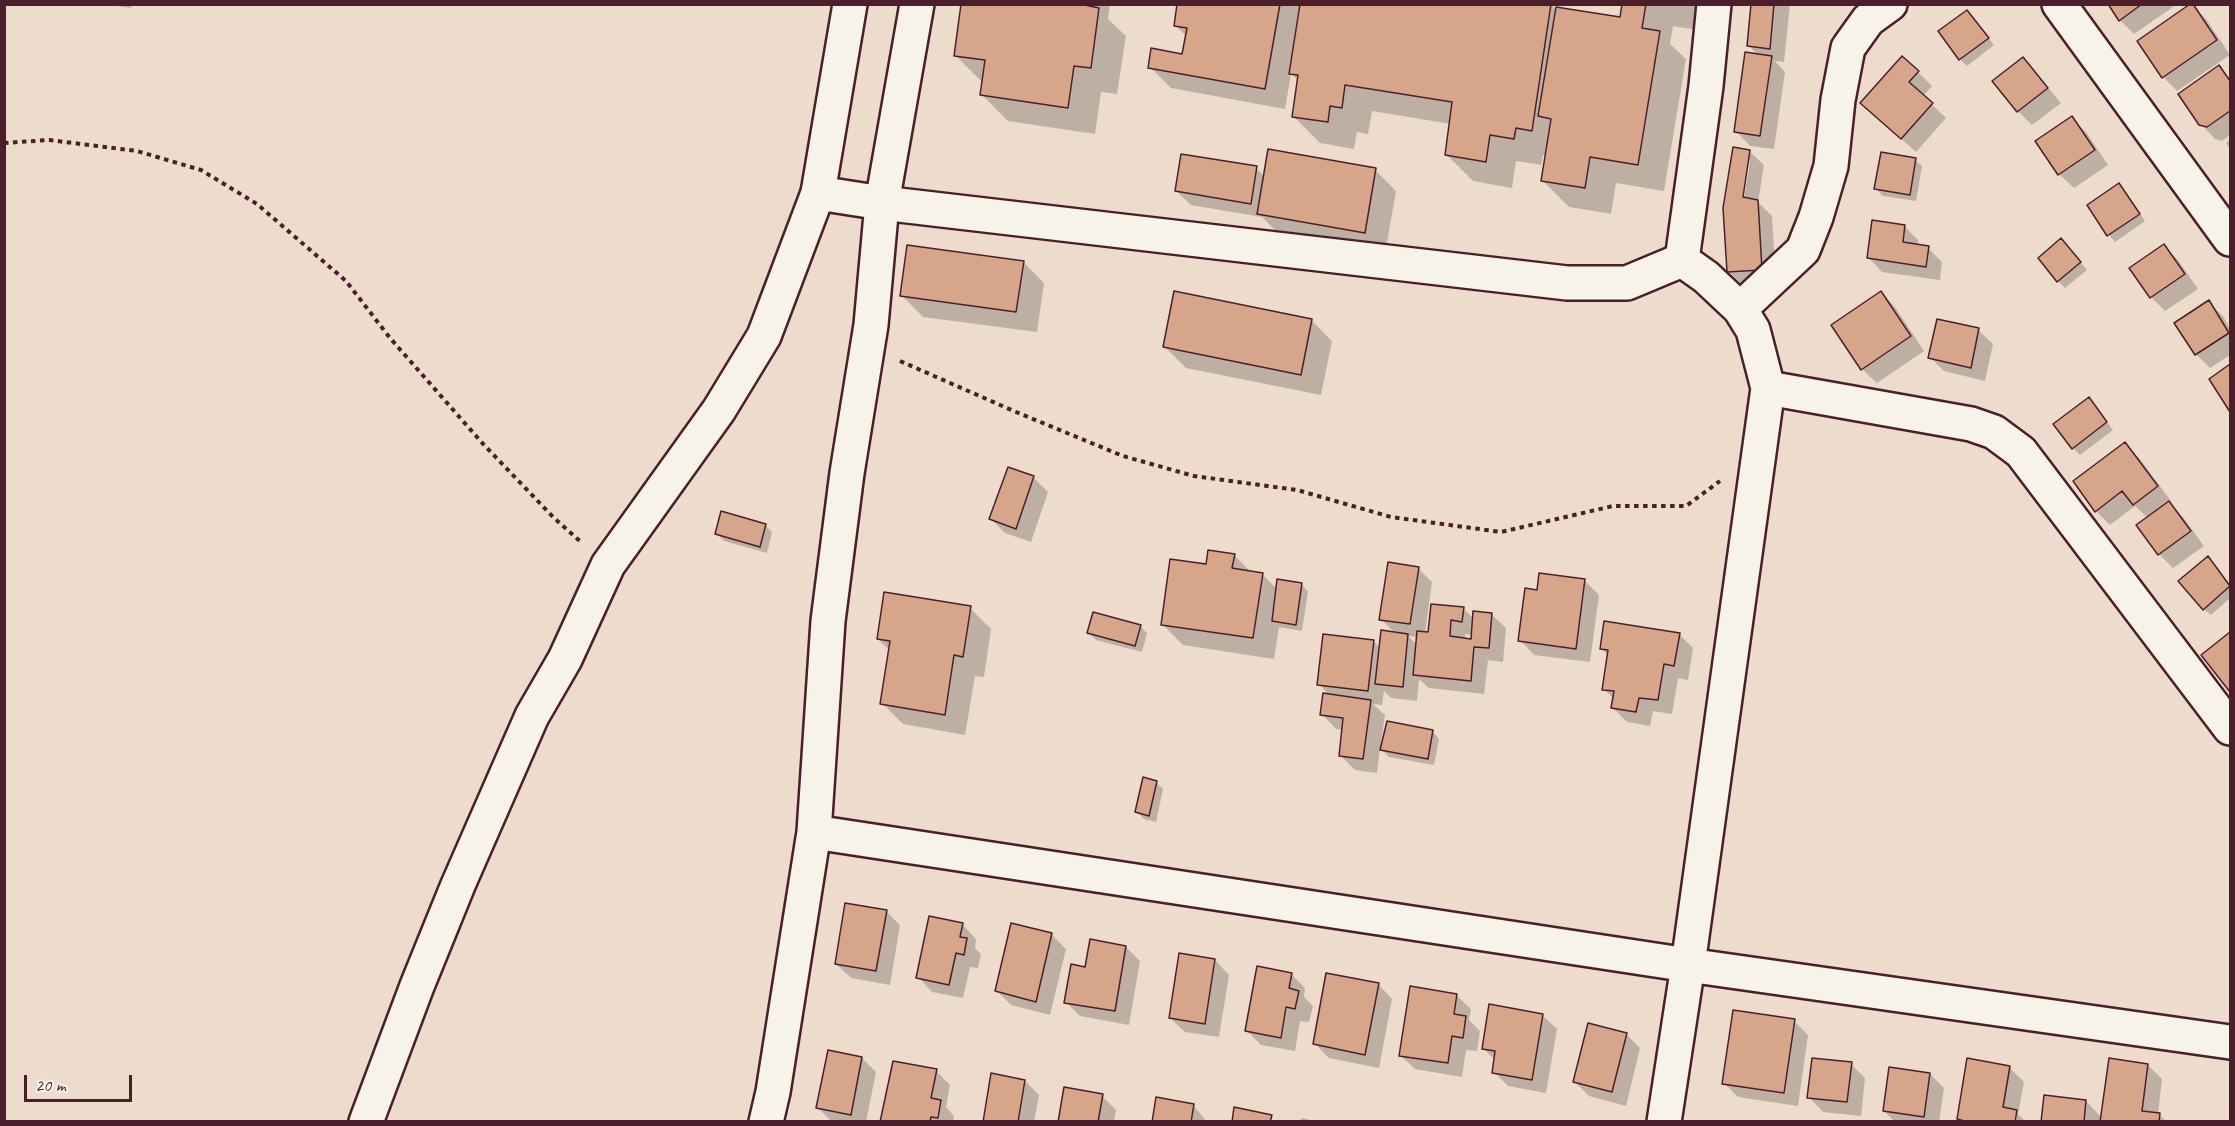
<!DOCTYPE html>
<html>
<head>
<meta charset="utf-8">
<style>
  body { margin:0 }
  #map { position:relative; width:2235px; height:1126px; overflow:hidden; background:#eddccc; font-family:Caveat,sans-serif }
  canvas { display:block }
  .frame { position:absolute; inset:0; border:6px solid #4a1f2b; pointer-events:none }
  .scale { position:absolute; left:24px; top:1075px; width:108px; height:27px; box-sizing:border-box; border:3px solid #4a1f2b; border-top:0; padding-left:8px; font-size:18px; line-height:21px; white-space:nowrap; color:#4a1f2b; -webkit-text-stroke:4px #f7f3e8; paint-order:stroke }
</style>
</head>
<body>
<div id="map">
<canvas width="2235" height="1126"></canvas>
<div class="frame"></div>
<div class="scale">20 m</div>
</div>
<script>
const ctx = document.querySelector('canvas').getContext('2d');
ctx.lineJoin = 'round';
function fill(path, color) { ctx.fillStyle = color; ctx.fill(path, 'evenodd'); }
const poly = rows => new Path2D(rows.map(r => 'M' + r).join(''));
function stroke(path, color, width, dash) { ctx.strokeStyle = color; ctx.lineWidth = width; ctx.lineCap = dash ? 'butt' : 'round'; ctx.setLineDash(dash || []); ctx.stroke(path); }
const shadow = poly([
  [102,4,132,4,131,8],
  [962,4,1110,4,1108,19,1126,36,1117,94,1101,92,1095,134,1008,121,981,94,983,83,955,55],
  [1196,4,1551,4,1557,11,1622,19,1624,4,1703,4,1698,30,1673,26,1670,44,1686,59,1664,191,1616,183,1611,214,1569,207,1542,180,1547,155,1543,155,1541,165,1516,161,1512,188,1473,181,1446,154,1451,124,1372,111,1368,134,1357,132,1354,149,1320,143,1293,116,1299,81,1291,74,1285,109,1171,88,1150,67,1184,56,1187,37,1175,25],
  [1753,4,1790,4,1784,62,1775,61,1785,72,1774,149,1750,146,1736,131,1759,56,1749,46],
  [2110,4,2171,4,2173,7,2134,34,2120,20],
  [2192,5,2206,19,2230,55,2177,91,2163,77],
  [1973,18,1994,45,1967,66,1960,59],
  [2023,59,2061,103,2032,125,2018,111],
  [2219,67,2230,78,2230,135,2222,141,2215,139,2201,124],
  [1918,72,1932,86,1923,96,1946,118,1916,152,1877,117],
  [2071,118,2086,132,2108,165,2074,188,2059,174],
  [2230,140,2230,149,2226,143],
  [1734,149,1749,151,1764,165,1758,202,1772,216,1776,284,1743,285,1728,271,1724,209],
  [1747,161,1750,161,1743,205,1740,205],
  [1915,160,1922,166,1916,201,1883,196,1876,189],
  [1256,168,1265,177,1375,170,1396,191,1385,254,1280,235,1262,217,1191,205,1176,191],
  [2119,185,2145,221,2115,242,2109,235],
  [1904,226,1918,240,1918,246,1928,248,1942,262,1940,280,1882,272,1868,257],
  [2164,246,2178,260,2198,289,2165,311,2151,297],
  [2068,247,2087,270,2065,288,2058,281],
  [1023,262,1044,283,1037,332,923,317,902,296],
  [1881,292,1895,307,1924,351,1877,383,1862,369,1833,325],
  [2208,302,2223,316,2230,329,2230,355,2210,368,2196,354],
  [1311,320,1332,341,1321,395,1186,368,1165,347],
  [1978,330,1993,344,1985,381,1944,371,1930,357],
  [2230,366,2230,409,2211,379],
  [2095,406,2113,430,2080,455,2073,448],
  [2125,444,2139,458,2171,501,2169,503,2183,517,2204,546,2173,568,2159,554,2148,518,2135,506,2110,525,2096,511],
  [1009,469,1034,478,1048,492,1031,542,1005,533,991,519],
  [766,526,772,532,767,553,724,541,717,534],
  [1234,555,1251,572,1262,574,1277,589,1301,584,1308,591,1302,631,1279,627,1274,659,1183,645,1162,624,1207,565],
  [2208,558,2230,584,2230,598,2211,615,2204,609],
  [1418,568,1432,582,1425,633,1429,634,1463,608,1474,619,1491,614,1506,628,1503,662,1488,660,1484,694,1429,688,1419,679,1417,701,1391,698,1384,691,1382,705,1373,704,1385,715,1381,742,1433,732,1439,739,1434,765,1389,757,1380,748,1377,773,1355,770,1341,756,1344,730,1336,729,1322,714,1330,696,1319,684,1373,641,1380,648,1395,633,1381,619],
  [1465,634,1473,635,1472,640,1465,640],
  [1408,636,1418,637,1417,645],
  [1584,580,1599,595,1590,662,1534,655,1520,640,1539,591],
  [970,608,991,629,984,677,975,676,965,735,903,724,882,703,890,651,878,639],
  [1140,626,1147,633,1142,652,1096,640,1089,633],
  [1679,634,1693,648,1688,680,1678,678,1672,714,1653,711,1650,726,1627,722,1613,708,1614,699,1604,689,1609,656,1601,648],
  [2230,634,2230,690,2203,655],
  [1156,782,1163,789,1156,822,1144,819,1137,812],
  [886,911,900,925,890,985,851,978,836,964],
  [962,924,976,939,975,948,981,954,978,968,970,967,963,998,932,992,918,977],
  [1012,925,1052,935,1066,949,1050,1015,1011,1005,997,991],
  [1126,947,1140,961,1129,1025,1080,1016,1066,1002],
  [1215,960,1229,975,1219,1037,1185,1032,1170,1018],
  [1291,974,1305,988,1304,997,1313,1006,1309,1022,1300,1021,1295,1051,1261,1045,1246,1030],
  [1378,984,1392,999,1379,1068,1329,1058,1315,1044],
  [1456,995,1471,1009,1469,1020,1480,1031,1477,1051,1466,1050,1462,1077,1415,1069,1400,1055],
  [1542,1015,1557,1029,1546,1093,1508,1086,1494,1072,1495,1060,1484,1049],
  [1794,1021,1808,1035,1798,1106,1738,1097,1724,1083],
  [1626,1034,1640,1048,1626,1106,1589,1096,1575,1082],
  [862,1058,876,1072,866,1122,832,1122,818,1108],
  [1851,1064,1865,1078,1861,1116,1823,1112,1809,1097],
  [2148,1065,2162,1079,2158,1114,2167,1122,2042,1122,2086,1101,2102,1118],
  [2010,1068,2024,1082,2018,1114,2026,1122,1961,1122,1958,1119],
  [936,1071,950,1085,946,1107,954,1116,953,1122,882,1122],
  [1930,1074,1944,1088,1939,1122,1895,1122,1884,1111],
  [1025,1081,1039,1095,1034,1122,984,1122],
  [1102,1096,1116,1110,1114,1122,1059,1122],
  [1193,1105,1207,1122,1154,1122],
  [1301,1118,1320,1122,1301,1122]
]);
const building = poly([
  [961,4,1080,4,1099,8,1091,68,1074,66,1068,108,980,95,985,60,954,56,961,4],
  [1177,4,1280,4,1265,89,1148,68,1151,48,1182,54,1187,28,1174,26,1177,4],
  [1300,4,1551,4,1532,131,1516,128,1514,139,1490,135,1486,162,1445,155,1452,102,1345,85,1342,108,1330,106,1328,122,1292,117,1298,75,1289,74,1300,4],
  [1622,4,1646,4,1642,28,1660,31,1638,165,1590,157,1585,188,1541,181,1551,119,1538,116,1556,7,1620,17,1622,4],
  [1751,4,1774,4,1770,49,1747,46,1751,4],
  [2108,4,2142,4,2119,21,2108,4],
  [2190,4,2193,4,2217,40,2162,78,2137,41,2190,4],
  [1967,10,1989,38,1959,60,1938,31,1967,10],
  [1745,52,1772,56,1760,136,1734,132,1745,52],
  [1902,56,1919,71,1909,82,1933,103,1901,139,1860,103,1902,56],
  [2023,57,2048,88,2017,112,1992,81,2023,57],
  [2219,65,2230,81,2230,111,2207,127,2199,125,2178,94,2219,65],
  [2072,116,2095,150,2058,175,2035,141,2072,116],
  [1733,147,1750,150,1743,197,1758,200,1762,270,1727,272,1723,208,1733,147],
  [1268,149,1376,168,1365,233,1257,214,1268,149],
  [1881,152,1916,158,1910,195,1874,189,1881,152],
  [1181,154,1257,166,1251,204,1175,191,1181,154],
  [2119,183,2140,214,2107,236,2087,205,2119,183],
  [1872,220,1905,225,1903,242,1929,246,1926,267,1867,258,1872,220],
  [2061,238,2081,262,2057,282,2038,258,2061,238],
  [2164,244,2185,274,2150,298,2129,268,2164,244],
  [907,245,1024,261,1016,312,900,296,907,245],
  [1174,291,1312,319,1301,375,1163,347,1174,291],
  [1881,291,1911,336,1861,370,1831,325,1881,291],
  [2209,300,2229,333,2195,355,2174,323,2209,300],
  [1937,319,1979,328,1971,368,1928,358,1937,319],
  [2230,364,2230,412,2209,379,2230,364],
  [2089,397,2107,422,2072,449,2053,424,2089,397],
  [2125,442,2158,486,2133,505,2122,491,2095,512,2073,481,2125,442],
  [1008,467,1034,476,1016,529,989,519,1008,467],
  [2169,501,2191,531,2158,555,2136,525,2169,501],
  [721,511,766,524,760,547,715,534,721,511],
  [1208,550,1235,554,1232,568,1263,573,1253,638,1161,625,1170,559,1206,564,1208,550],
  [2208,556,2230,586,2203,610,2178,581,2208,556],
  [1388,562,1419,567,1410,624,1379,620,1388,562],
  [1539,573,1585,579,1576,649,1518,641,1525,588,1537,590,1539,573],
  [1277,579,1302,583,1296,625,1272,621,1277,579],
  [884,592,971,606,963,657,954,655,945,715,880,704,890,641,877,639,884,592],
  [1431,604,1464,607,1462,622,1451,620,1450,636,1471,639,1473,611,1492,613,1489,648,1474,647,1471,681,1413,675,1417,631,1428,632,1431,604],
  [1093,612,1141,625,1135,646,1087,633,1093,612],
  [1604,621,1680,633,1674,666,1664,664,1658,700,1639,698,1636,712,1611,708,1614,691,1602,690,1608,650,1600,649,1604,621],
  [1381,630,1408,634,1403,687,1375,684,1381,630],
  [2230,632,2230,692,2201,655,2230,632],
  [1323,634,1374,640,1368,691,1317,685,1323,634],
  [1323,693,1371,700,1363,759,1339,756,1343,718,1320,715,1323,693],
  [1387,721,1433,730,1428,759,1380,750,1387,721],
  [1143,777,1157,781,1149,816,1135,812,1143,777],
  [845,903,887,910,876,971,835,964,845,903],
  [929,916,963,923,960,937,967,938,964,955,956,953,949,985,916,978,929,916],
  [1011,923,1052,933,1036,1002,995,991,1011,923],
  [1090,939,1126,946,1115,1011,1064,1003,1071,964,1085,967,1090,939],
  [1179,953,1215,959,1205,1024,1169,1018,1179,953],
  [1257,966,1292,973,1289,988,1299,991,1295,1009,1286,1007,1281,1038,1245,1031,1257,966],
  [1326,973,1379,983,1365,1055,1313,1044,1326,973],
  [1410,986,1457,994,1454,1014,1466,1016,1463,1038,1452,1036,1448,1063,1399,1056,1410,986],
  [1489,1004,1543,1014,1532,1080,1492,1073,1495,1051,1482,1049,1489,1004],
  [1733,1010,1795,1019,1784,1093,1722,1084,1733,1010],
  [1588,1023,1627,1033,1612,1092,1573,1082,1588,1023],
  [828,1050,862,1057,851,1115,816,1108,828,1050],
  [1812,1058,1852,1062,1847,1102,1807,1098,1812,1058],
  [1967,1058,2010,1066,2003,1107,2017,1110,2015,1122,1968,1122,1957,1119,1967,1058],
  [2109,1058,2148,1064,2142,1111,2160,1113,2159,1122,2100,1122,2109,1058],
  [893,1061,937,1069,931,1098,941,1100,938,1118,931,1117,930,1122,880,1122,893,1061],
  [1889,1067,1930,1073,1924,1117,1883,1111,1889,1067],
  [991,1073,1025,1080,1018,1122,983,1122,991,1073],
  [1064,1087,1103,1094,1098,1122,1058,1122,1064,1087],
  [2044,1095,2086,1100,2084,1122,2041,1122,2044,1095],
  [1156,1097,1194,1104,1191,1122,1152,1122,1156,1097],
  [1234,1107,1272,1115,1270,1122,1232,1122,1234,1107]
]);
const path = poly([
  [4,143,49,140,137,151,201,170,257,204,346,281,390,338,484,445,553,517,582,543],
  [900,361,1016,412,1123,456,1194,476,1297,490,1391,517,1501,532,1613,506,1686,506,1720,481]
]);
const minor = poly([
  [2059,4,2230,239],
  [1682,260,1706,86,1714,4],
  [1740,309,1803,250,1816,217,1831,166,1838,100,1848,48,1868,20,1890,4],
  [1768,388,1971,424,1994,432,2021,452,2230,728],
  [814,832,1688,965,2230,1042],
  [366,1122,417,986,458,885,532,716,565,659,608,565,719,410,764,336,818,193,882,203,1567,283,1627,283,1682,260],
  [766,1122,773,1092,814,832,828,621,847,473,871,325,882,203],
  [1664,1122,1688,965,1768,388,1753,330,1740,309,1706,277,1682,260]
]);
const tertiary = poly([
  [818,193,850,4],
  [882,203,917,4]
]);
fill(shadow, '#0003');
fill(building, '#d7a68a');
stroke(building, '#4a1f2b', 1.5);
stroke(minor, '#4a1f2b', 38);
stroke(tertiary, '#4a1f2b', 38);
stroke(path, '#4a1f2b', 4, [4.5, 4.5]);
stroke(minor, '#f7f3e8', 33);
stroke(tertiary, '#f7f3e8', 33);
</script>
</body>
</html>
